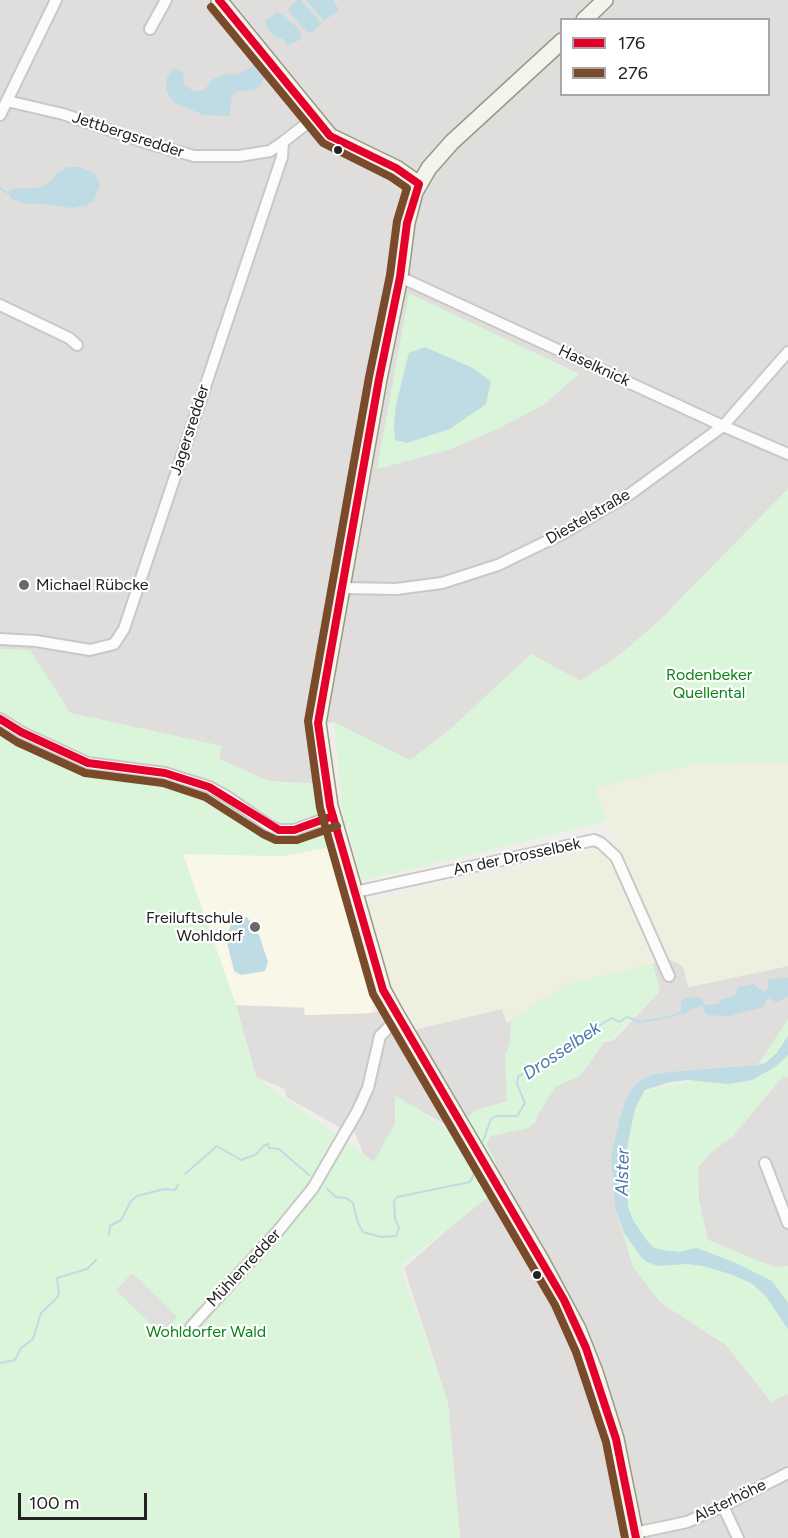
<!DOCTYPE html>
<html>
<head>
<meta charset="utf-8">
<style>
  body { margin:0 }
  #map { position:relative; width:788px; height:1538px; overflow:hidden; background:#f0eeeb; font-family:Figtree,sans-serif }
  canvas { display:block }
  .legend { position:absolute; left:560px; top:18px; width:210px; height:78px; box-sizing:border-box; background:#fff; border:2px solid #a7a7a7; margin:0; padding:8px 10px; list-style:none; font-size:18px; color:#222 }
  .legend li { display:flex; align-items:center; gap:12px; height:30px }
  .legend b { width:30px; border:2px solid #a7a7a7 }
  .scale { position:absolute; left:18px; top:1493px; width:129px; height:27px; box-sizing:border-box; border:3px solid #222; border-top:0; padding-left:8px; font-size:18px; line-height:21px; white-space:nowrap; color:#222; -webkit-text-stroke:4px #fff; paint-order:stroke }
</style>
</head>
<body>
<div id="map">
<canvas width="788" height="1538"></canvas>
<ul class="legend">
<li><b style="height:8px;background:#e4002b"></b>176</li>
<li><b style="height:8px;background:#7a4b2a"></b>276</li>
</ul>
<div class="scale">100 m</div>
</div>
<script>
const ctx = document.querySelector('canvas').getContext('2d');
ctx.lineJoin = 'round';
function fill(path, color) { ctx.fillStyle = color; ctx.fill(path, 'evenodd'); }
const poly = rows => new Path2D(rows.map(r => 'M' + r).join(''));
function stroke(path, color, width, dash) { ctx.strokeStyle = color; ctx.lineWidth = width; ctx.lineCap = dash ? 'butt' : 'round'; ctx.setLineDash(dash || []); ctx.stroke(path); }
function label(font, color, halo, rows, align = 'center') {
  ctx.font = font + ' Figtree,sans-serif'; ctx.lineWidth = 4.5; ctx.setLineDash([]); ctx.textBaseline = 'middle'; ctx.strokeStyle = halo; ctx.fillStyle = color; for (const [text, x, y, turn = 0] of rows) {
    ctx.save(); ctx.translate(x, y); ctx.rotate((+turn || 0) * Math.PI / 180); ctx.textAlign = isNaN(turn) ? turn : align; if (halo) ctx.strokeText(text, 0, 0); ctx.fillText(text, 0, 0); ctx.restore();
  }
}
const residential = poly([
  [0,0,788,0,788,489,660,620,622,653,581,681,448,731,410,761,334,722,309,728,318,784,268,781,219,759,221,746,70,713,30,650,0,649],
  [562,20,768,20,768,94,562,94],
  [409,294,579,374,543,405,495,430,445,451],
  [666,960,671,960,683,966,689,987,788,966,788,1036,757,1065,678,1071,654,1074,632,1089,619,1120,611,1157,615,1209,619,1221,660,1302,726,1345,771,1401,788,1394,788,1538,460,1538,448,1403,404,1268,489,1193,487,1142,493,1134,527,1128,535,1122,540,1110,556,1086,578,1077,589,1064,604,1042,614,1040,659,992,653,964],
  [236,1005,304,1008,305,1015,372,1013,381,1010,401,1033,502,1009,507,1023,511,1020,510,1041,505,1062,517,1097,451,1128,395,1096,395,1123,375,1162,368,1164,355,1133,339,1127,286,1097,285,1089,256,1077],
  [783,1076,788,1078,788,1266,774,1267,707,1240,699,1201,698,1167,710,1153,733,1136]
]);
const education = poly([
  [331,847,343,900,374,995,372,1013,305,1015,304,1007,236,1005,206,975,183,854,283,856]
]);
const farmland = poly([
  [523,715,772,763,788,762,788,966,688,987,683,966,671,960,666,960,607,821,362,881],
  [599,851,606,853,610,860,653,964,566,984,507,1023,502,1009,418,1028,397,994,391,995,365,902]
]);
const park = poly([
  [409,293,579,374,543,405,495,430,445,451,377,469],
  [425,347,473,368,396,405,409,353],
  [788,489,788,762,695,764,595,788,607,821,362,881,348,826,344,825,334,722,410,760,448,731,531,654,581,681,622,653,660,620],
  [0,649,30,650,70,713,222,746,219,759,268,781,318,784,331,847,283,856,183,854,236,1005,256,1077,374,1162,395,1123,395,1095,450,1131,478,1109,507,1101,505,1056,510,1044,511,1020,566,984,653,964,660,991,612,1039,605,1040,580,1076,557,1085,529,1128,491,1136,486,1144,496,1162,490,1196,400,1266,448,1403,460,1538,0,1538],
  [788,1019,788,1078,783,1076,733,1136,710,1153,698,1168,699,1201,708,1240,774,1267,788,1266,788,1393,771,1402,726,1345,660,1302,633,1267,619,1221,611,1157,628,1095,757,1066]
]);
const parking = poly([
  [132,1273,177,1317,161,1334,116,1290]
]);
const water = poly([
  [297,0,301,0,321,23,312,33,307,32,289,12,289,8],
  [306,0,333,0,339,10,324,21],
  [277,12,284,16,299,29,302,36,300,40,287,45,283,39,276,37,267,28,265,21],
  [255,65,260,68,264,78,261,85,254,90,236,92,232,96,229,116,204,115,189,109,173,102,166,89,167,77,174,68,183,72,184,84,193,91,204,90,213,79,227,74,236,75],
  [68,167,79,167,94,173,100,184,94,200,87,205,72,208,46,204,26,204,12,199,8,193,9,190,17,188,38,188,49,183,57,173],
  [425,347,473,368,491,382,486,404,450,429,407,443,395,440,394,424,396,405,409,353],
  [247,917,259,935,268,962,265,971,241,975,234,971,226,938,233,920],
  [788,978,788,996,782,1000,776,1002,768,998,763,1007,729,1016,707,1015,702,1006,692,1009,684,1015,681,1013,681,1001,684,998,700,997,705,1005,718,1004,722,999,734,996,739,987,753,984,763,992,768,989,768,979],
  [788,1036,788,1055,775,1067,752,1080,728,1084,688,1080,670,1082,645,1090,635,1108,626,1153,628,1207,633,1220,648,1242,654,1248,662,1250,680,1252,696,1248,702,1250,736,1263,772,1281,788,1303,788,1329,765,1295,751,1283,730,1274,703,1266,687,1264,658,1266,647,1262,642,1258,624,1233,615,1208,611,1157,619,1120,628,1095,638,1082,654,1074,678,1071,757,1065,765,1063,776,1054]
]);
const stream = poly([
  [0,188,8,193],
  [483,1141,491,1119,496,1116,517,1116,525,1103,517,1084,518,1077,568,1044,612,1018,619,1022,627,1017,640,1022,670,1017,683,1011],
  [185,1174,217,1146,241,1160,257,1154,263,1146,268,1144,269,1148,279,1149,309,1175],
  [327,1189,336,1197,346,1198,353,1203,358,1223,363,1232,381,1237,396,1236,399,1228,395,1219,394,1201,397,1197,470,1182,475,1172],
  [109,1235,110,1226,121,1220,131,1201,137,1196,164,1189,175,1190,178,1185],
  [0,1363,15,1360,21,1348,33,1339,41,1313,55,1300,59,1294,57,1278,87,1269,96,1260]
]);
const street = poly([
  [150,29,166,0],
  [7,101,63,114,147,143,194,156,239,156,270,151,283,142],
  [0,115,56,0],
  [400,277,723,426,788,454],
  [0,305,69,338,77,345],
  [342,588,396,589,442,583,498,565,564,533,630,494,723,426,788,352],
  [0,639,36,641,90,650,114,644,124,629,282,157,283,142,314,118],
  [0,719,21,732,88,763,165,773,209,787,229,798,268,825,279,830,294,830,333,816],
  [355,892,594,840,601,843,616,857,669,976],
  [765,1163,788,1223],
  [191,1327,278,1231,313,1188,357,1112,368,1088,380,1036,390,1026,400,1022],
  [723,1506,738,1538],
  [635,1533,687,1522,723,1506,788,1473]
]);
const secondary = poly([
  [219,0,330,136,396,168,419,184],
  [584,20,605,0],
  [562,41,452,142,429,168,415,192,407,223,400,277,379,379,318,723,330,806,383,990,395,1012,541,1260,578,1329,595,1372,616,1439,636,1538]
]);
const bus1 = poly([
  [219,0,330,136,396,168,419,184,407,223,400,277,379,379,318,723,330,806,383,990,564,1300,586,1348,616,1439,636,1538],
  [0,719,21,732,88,763,165,773,209,787,279,830,294,830,333,816]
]);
const bus2 = poly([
  [211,7,323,143,391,177,407,188,397,221,390,275,369,377,308,721,320,808,373,994,555,1305,576,1352,606,1442,625,1538],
  [0,731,17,742,85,773,163,783,205,797,263,834,276,840,297,840,337,826]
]);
const markers = [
  [338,150,5,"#222"],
  [24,585,6,"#6a6968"],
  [255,927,6,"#6a6968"],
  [537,1275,5,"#222"]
];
const streetNames = [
  ["Jettbergsredder",128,135,18],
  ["Haselknick",594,366,25],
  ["Jagersredder",190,430,-72],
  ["Diestelstraße",588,517,-30],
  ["An der Drosselbek",517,857,-12],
  ["Mühlenredder",244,1268,-47],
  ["Alsterhöhe",730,1501,-26]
];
const poiNames = [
  ["Michael Rübcke",36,585],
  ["Freiluftschule",243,918,"right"],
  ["Wohldorf",243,936,"right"]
];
const parkNames = [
  ["Rodenbeker",709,675],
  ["Quellental",709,693],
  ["Wohldorfer Wald",206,1332]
];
const waterNames = [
  ["Drosselbek",562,1051,-34],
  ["Alster",623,1172,-89]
];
fill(residential, '#dfdedc');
fill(education, '#f8f7e8');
fill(farmland, '#efefdf');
fill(park, '#daf5da');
fill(parking, '#e0dfde');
fill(water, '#bfdbe3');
stroke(stream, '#bfdbe3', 2);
stroke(street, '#c9c8c7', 14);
stroke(secondary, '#999a82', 18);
stroke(street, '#fdfcfc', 10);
stroke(secondary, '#f4f4ed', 15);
stroke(bus1, '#e4002b', 8);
stroke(bus2, '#7a4b2a', 8);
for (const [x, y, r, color] of markers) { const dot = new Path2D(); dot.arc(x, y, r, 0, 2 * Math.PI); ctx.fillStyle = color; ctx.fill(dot); stroke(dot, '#fff', 2); }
label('16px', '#222', '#fff', streetNames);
label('16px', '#222', '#fff', poiNames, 'left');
label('16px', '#0c8416', '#fff', parkNames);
label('italic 18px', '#4a7aab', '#fff', waterNames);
</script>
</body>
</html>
